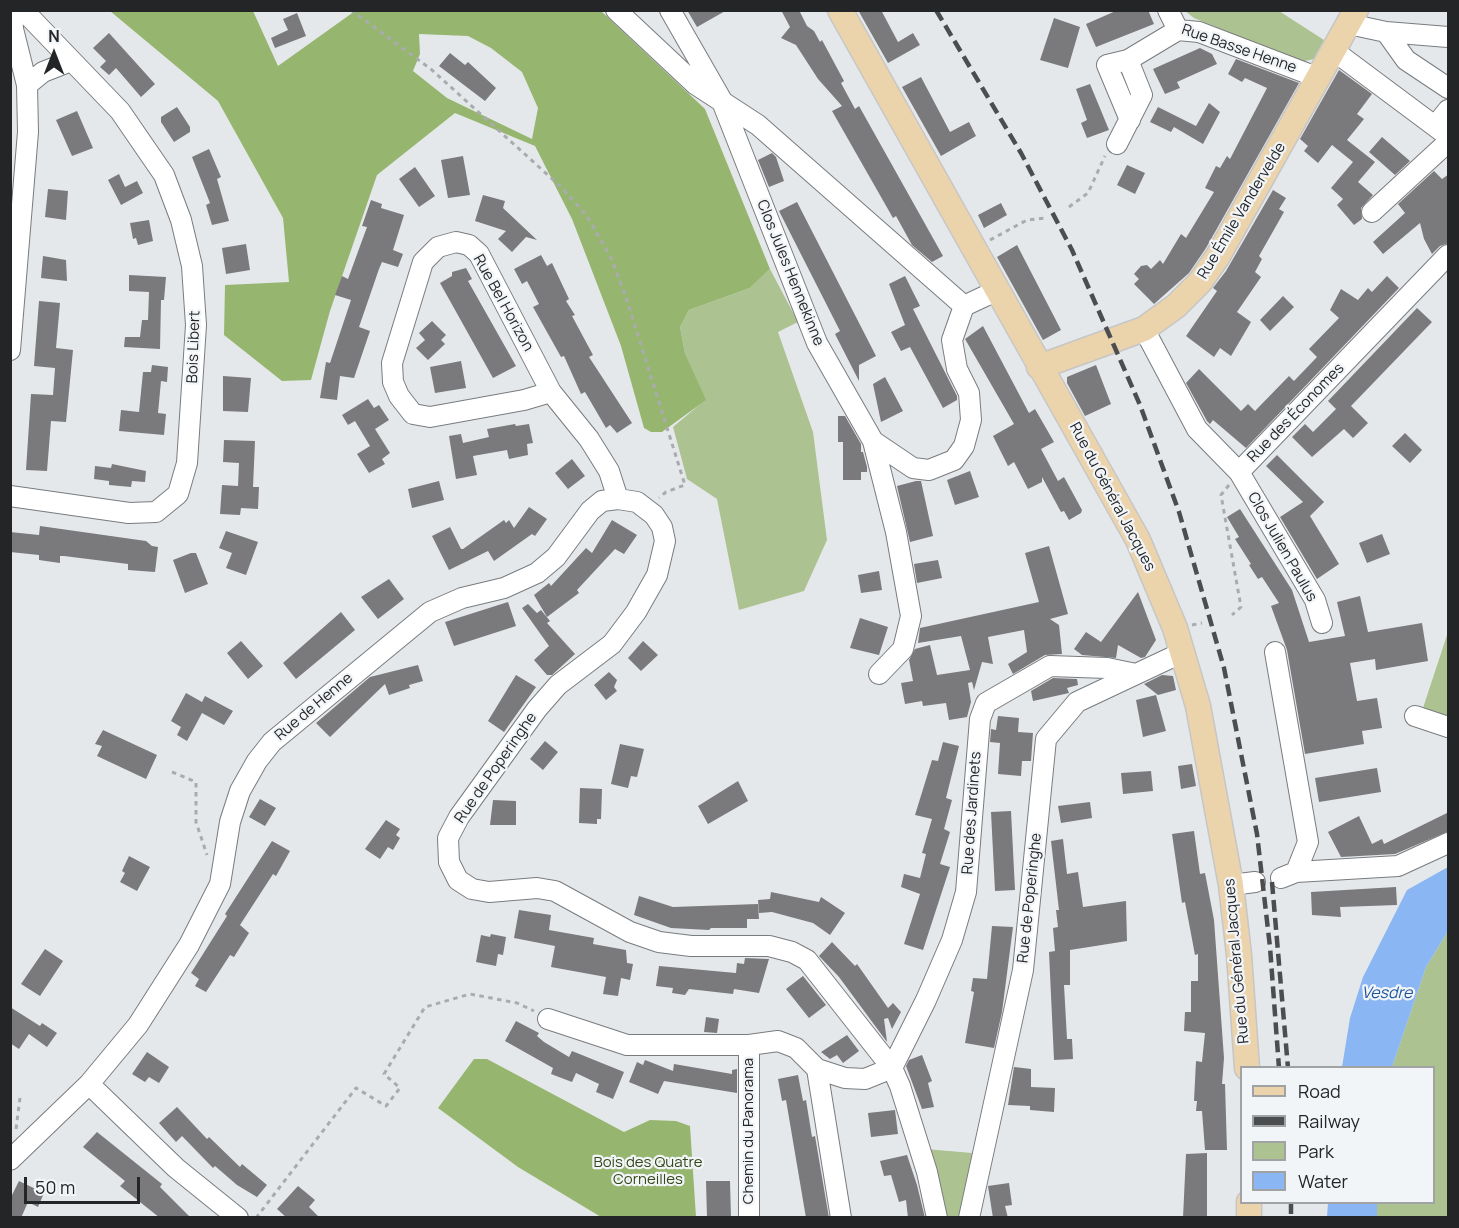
<!DOCTYPE html>
<html>
<head>
<meta charset="utf-8">
<style>
  body { margin:0 }
  #map { position:relative; width:1459px; height:1228px; overflow:hidden; background:#e5e8eb; font-family:Manrope,sans-serif }
  canvas { display:block }
  .frame { position:absolute; inset:0; border:12px solid #242527; pointer-events:none }
  .legend { position:absolute; left:1240px; top:1066px; width:195px; height:138px; box-sizing:border-box; background:#f2f5f8; border:2px solid #a0a2a4; margin:0; padding:8px 10px; list-style:none; font-size:18px; color:#242527 }
  .legend li { display:flex; align-items:center; gap:12px; height:30px }
  .legend b { width:30px; border:2px solid #a0a2a4 }
  .north { position:absolute; left:24px; top:24px; width:60px; height:60px; -webkit-text-stroke:4px #f2f5f8; paint-order:stroke; rotate:0deg; font-size:16px; font-weight:700; line-height:24px; text-align:center; color:#242527 }
  .north::after { content:''; display:block; margin:auto; width:21px; height:27px; background:#242527; clip-path:polygon(50% 0,100% 100%,50% 72%,0 100%) }
  .scale { position:absolute; left:24px; top:1177px; width:116px; height:27px; box-sizing:border-box; border:3px solid #242527; border-top:0; padding-left:8px; font-size:18px; line-height:21px; white-space:nowrap; color:#242527; -webkit-text-stroke:4px #f2f5f8; paint-order:stroke }
</style>
</head>
<body>
<div id="map">
<canvas width="1459" height="1228"></canvas>
<div class="frame"></div>
<ul class="legend">
<li><b style="height:8px;background:#ebd3ac"></b>Road</li>
<li><b style="height:8px;background:#4c4d4f"></b>Railway</li>
<li><b style="height:16px;background:#acc391"></b>Park</li>
<li><b style="height:16px;background:#8ab6f3"></b>Water</li>
</ul>
<div class="north">N</div>
<div class="scale">50 m</div>
</div>
<script>
const ctx = document.querySelector('canvas').getContext('2d');
ctx.lineJoin = 'round';
function fill(path, color) { ctx.fillStyle = color; ctx.fill(path, 'evenodd'); }
const poly = rows => new Path2D(rows.map(r => 'M' + r).join(''));
function stroke(path, color, width, dash) { ctx.strokeStyle = color; ctx.lineWidth = width; ctx.lineCap = dash ? 'butt' : 'round'; ctx.setLineDash(dash || []); ctx.stroke(path); }
function label(font, color, halo, rows, align = 'center') {
  ctx.font = font + ' Manrope,sans-serif'; ctx.lineWidth = 4.5; ctx.setLineDash([]); ctx.textBaseline = 'middle'; ctx.strokeStyle = halo; ctx.fillStyle = color; for (const [text, x, y, turn = 0] of rows) {
    ctx.save(); ctx.translate(x, y); ctx.rotate((+turn || 0) * Math.PI / 180); ctx.textAlign = isNaN(turn) ? turn : align; if (halo) ctx.strokeText(text, 0, 0); ctx.fillText(text, 0, 0); ctx.restore();
  }
}
const green = poly([
  [1185,11,1279,11,1324,40,1314,59,1301,62,1194,18],
  [770,269,798,322,778,332,813,432,827,540,804,591,739,610,717,499,687,479,673,427,705,400,685,353,680,327,689,310,750,288],
  [1448,632,1448,716,1423,708],
  [1448,931,1448,1217,1377,1218,1377,1203,1434,1202,1434,1068,1392,1067,1426,967],
  [926,1149,972,1153,961,1217,943,1217]
]);
const forest = poly([
  [110,11,253,11,278,66,355,11,601,11,705,109,770,269,750,288,689,310,680,327,685,353,706,400,662,432,651,432,644,428,621,346,572,219,535,146,455,113,377,175,330,311,311,380,282,381,224,335,225,285,289,282,283,218,218,101],
  [419,34,468,36,491,48,522,72,538,108,532,139,447,98,413,71,420,54],
  [474,1059,487,1059,624,1132,650,1120,676,1121,690,1126,696,1217,601,1217,518,1167,438,1108]
]);
const water = poly([
  [1448,867,1448,931,1426,967,1392,1067,1342,1067,1350,1018,1363,977,1407,890],
  [1328,1203,1377,1203,1377,1217,1327,1217]
]);
const building = poly([
  [687,10,727,10,697,27],
  [781,10,799,10,807,26,814,31,820,42,822,40,844,81,841,83,855,109,859,106,943,256,932,262,912,245,896,216,893,218,832,111,842,106,818,79,796,45,781,38,790,27],
  [858,10,881,10,898,42,913,33,920,45,888,63],
  [1118,10,1148,10,1154,24,1096,47,1086,24],
  [297,13,306,36,275,48,271,38,288,30,283,19],
  [1054,18,1080,27,1068,68,1040,60],
  [109,33,155,84,141,97,116,68,109,75,100,67,106,61,93,48],
  [1200,48,1212,54,1217,64,1177,82,1180,88,1165,94,1153,69],
  [450,53,465,65,468,62,496,88,485,101,439,66],
  [1236,59,1299,83,1206,248,1189,273,1154,304,1134,284,1139,279,1134,274,1141,266,1147,265,1151,269,1160,260,1163,264,1181,234,1186,238,1214,192,1205,188,1216,166,1220,168,1227,156,1230,159,1267,88,1245,78,1242,82,1228,74],
  [1339,70,1372,94,1357,114,1364,119,1347,140,1375,162,1358,182,1373,195,1361,208,1362,219,1354,225,1337,205,1343,199,1331,188,1353,162,1332,145,1318,163,1304,151,1308,146,1300,139],
  [921,77,950,132,969,122,976,136,941,156,902,87],
  [1090,84,1109,130,1087,138,1081,123,1087,120,1076,89],
  [1209,103,1220,112,1203,144,1174,127,1171,132,1150,122,1158,107,1196,126],
  [177,107,190,127,190,132,174,142,161,122,161,117],
  [77,111,93,148,72,156,56,120],
  [1382,137,1410,161,1395,175,1369,152],
  [209,149,221,177,217,179,229,221,212,225,206,205,210,203,192,157],
  [772,153,776,157,784,181,769,187,758,160],
  [463,156,470,195,448,198,441,160],
  [1127,165,1145,173,1135,194,1117,185],
  [415,167,435,196,419,207,399,179],
  [1434,171,1442,179,1449,174,1449,243,1440,246,1432,254,1424,239,1420,223,1383,254,1373,242,1405,213,1398,204],
  [119,174,125,187,137,181,143,193,121,205,108,180],
  [48,189,68,191,66,220,45,217],
  [1273,190,1286,198,1279,209,1284,212,1259,256,1262,259,1255,272,1261,277,1237,312,1251,322,1231,356,1220,348,1214,357,1186,336,1217,291,1213,288,1226,271],
  [483,195,505,201,503,208,537,240,526,237,512,252,498,239,506,231,475,221],
  [371,200,382,204,381,208,404,215,393,250,403,254,398,267,382,262,379,269,359,327,370,331,354,378,340,376,337,400,320,398,326,362,330,363,351,300,335,295,342,276,348,279,367,227,362,226],
  [797,202,876,356,859,365,859,381,835,334,840,331,779,211],
  [1001,203,1007,215,984,228,978,215],
  [149,220,153,241,138,245,136,238,133,239,130,223],
  [246,244,250,270,226,274,222,248],
  [1017,245,1061,330,1043,340,997,257],
  [541,255,547,266,552,263,569,299,566,301,575,315,572,316,593,355,589,357,632,423,617,433,610,425,606,428,585,392,581,394,564,356,561,357,533,307,539,304,527,281,522,284,514,269],
  [43,256,66,260,67,281,41,278],
  [466,268,472,279,468,281,516,366,493,378,440,283,452,276,452,272],
  [129,275,166,277,164,300,161,300,160,349,124,347,125,337,140,337,142,320,148,320,149,292,129,291],
  [905,276,920,306,913,309,957,396,957,400,943,408,910,347,901,351,891,332,905,325,889,284],
  [1387,276,1399,288,1246,448,1213,420,1210,424,1207,421,1186,383,1199,369,1241,411,1248,404,1255,411,1289,376,1294,381,1317,357,1309,349,1339,318,1330,310,1341,289,1358,300,1368,288,1372,292],
  [1283,296,1294,307,1270,331,1260,320],
  [39,301,60,303,56,348,73,350,66,422,51,421,47,471,26,470,31,394,53,395,55,368,34,366],
  [1417,308,1432,322,1351,406,1368,423,1353,438,1344,429,1312,457,1292,437,1305,424,1313,432,1336,409,1328,401],
  [432,321,446,335,441,340,445,344,428,360,416,348,425,340,419,333],
  [983,326,1029,413,1035,409,1054,442,1041,449,1058,481,1064,477,1082,510,1081,513,1069,520,1064,511,1061,512,1042,477,1042,482,1028,489,1014,462,1008,466,993,436,1014,424,965,339],
  [461,361,466,388,435,393,430,367],
  [152,365,168,367,167,382,161,381,158,413,166,414,164,435,119,431,121,410,139,412,143,372,151,372],
  [1096,365,1111,404,1085,416,1067,383,1067,377],
  [223,376,251,378,248,412,223,411],
  [885,377,903,411,881,422,873,384],
  [368,399,374,408,379,405,389,420,375,429,390,453,382,459,385,464,369,473,357,454,370,446,355,421,348,425,342,415],
  [838,416,845,416,861,444,861,452,863,452,867,467,867,472,861,472,861,480,843,480,843,442,838,442],
  [515,424,516,426,529,424,533,443,527,444,528,455,509,459,507,450,473,456,477,475,456,479,449,436,461,434,463,443,489,437,487,429],
  [1405,433,1422,450,1410,463,1392,446],
  [224,440,255,441,253,487,259,487,258,509,241,508,240,515,220,514,222,485,238,486,239,463,223,462],
  [1277,455,1324,502,1310,516,1339,564,1317,579,1280,517,1303,502,1266,466],
  [572,459,585,476,568,489,555,473],
  [112,464,146,471,145,482,132,481,131,487,109,485,109,481,94,479,95,466,111,468],
  [970,471,979,497,955,505,947,480],
  [439,481,444,500,412,508,408,489],
  [916,481,921,481,933,536,910,542,897,486],
  [529,507,547,519,535,536,532,534,494,561,488,551,449,570,432,536,450,527,461,549,463,549,504,520,506,523,509,520,514,528],
  [1240,509,1292,590,1309,642,1345,636,1337,602,1360,596,1368,632,1422,623,1428,661,1376,670,1375,659,1350,663,1357,701,1377,698,1382,728,1362,731,1364,744,1305,754,1287,650,1271,606,1279,603,1262,577,1258,579,1249,565,1251,564,1235,539,1239,537,1227,517],
  [612,520,637,535,624,554,615,549,577,590,579,593,547,617,534,595,549,583,551,586,586,548,592,553],
  [40,526,146,541,152,546,158,547,155,572,128,570,128,564,64,556,60,556,60,563,39,560,39,555,10,552,10,532,39,535],
  [226,531,258,542,246,575,226,568,232,553,219,548],
  [1382,534,1390,554,1367,563,1359,543],
  [1049,546,1068,614,1050,619,1059,625,1062,654,1045,655,1013,674,1008,664,1027,652,1024,630,988,637,993,664,982,662,974,690,972,682,968,683,971,702,967,717,949,720,946,703,923,706,922,701,905,704,901,683,913,681,909,660,915,649,930,645,937,675,970,670,961,636,918,643,920,628,1039,602,1025,553],
  [191,553,196,553,208,584,185,593,173,560],
  [938,560,942,578,917,583,914,564],
  [879,571,882,590,861,593,858,575],
  [389,579,404,599,378,619,361,597],
  [1138,592,1156,640,1145,657,1141,658,1118,645,1116,658,1082,655,1074,649,1086,632,1101,642],
  [508,602,516,626,454,646,445,622],
  [528,604,537,613,541,610,550,621,547,623,575,654,552,675,547,675,534,660,549,646,522,608],
  [341,612,355,630,296,679,283,663],
  [860,618,888,627,879,655,850,648],
  [241,641,263,666,248,679,227,653],
  [643,641,658,655,641,671,628,658],
  [418,665,423,681,409,685,410,688,389,695,385,684,330,737,316,723,370,677],
  [609,672,617,680,614,687,617,691,606,700,594,685],
  [516,675,536,687,504,732,488,721],
  [1162,675,1173,676,1176,690,1158,695,1144,684],
  [1053,678,1077,679,1078,685,1067,688,1069,693,1033,701,1031,691],
  [186,693,202,702,205,696,233,711,224,725,202,713,187,741,177,735,181,727,171,721],
  [1156,695,1166,731,1143,737,1136,700],
  [998,716,1019,718,1018,732,1033,733,1031,761,1022,761,1021,776,998,774,1000,743,990,742,991,729,996,730],
  [103,730,157,755,146,779,97,756,102,746,95,744],
  [545,741,558,752,543,770,530,759],
  [943,742,959,746,946,798,952,800,944,829,950,832,940,864,950,867,923,950,904,944,920,894,901,887,904,874,920,878,926,854,922,853,932,819,915,815,932,760,938,761],
  [620,744,644,749,637,777,631,776,628,788,611,784],
  [1192,764,1196,786,1181,789,1178,766],
  [1377,768,1381,792,1319,802,1315,778],
  [1151,771,1153,791,1123,794,1121,773],
  [738,781,748,801,708,824,698,806],
  [580,788,602,789,601,819,597,819,597,824,579,823],
  [260,799,276,808,265,826,249,817],
  [493,800,516,801,516,825,490,825],
  [1090,802,1092,818,1061,823,1058,806],
  [1011,811,1015,890,995,891,991,812],
  [1449,812,1449,831,1395,854,1341,857,1328,832,1359,816,1372,844,1382,839,1384,844],
  [386,820,400,829,396,835,400,838,393,850,388,847,380,859,365,849],
  [1194,831,1200,874,1205,873,1214,920,1224,1058,1222,1084,1225,1084,1227,1150,1205,1150,1202,1111,1196,1111,1197,1101,1194,1101,1196,1061,1202,1062,1205,1033,1184,1031,1185,1012,1191,1012,1191,981,1198,981,1198,954,1195,955,1185,902,1182,903,1172,834],
  [1063,839,1067,874,1078,872,1083,907,1126,901,1127,941,1070,950,1070,985,1064,985,1067,1039,1072,1039,1073,1059,1054,1060,1049,952,1055,951,1053,928,1058,927,1056,910,1059,910,1051,841],
  [272,841,290,851,276,876,273,874,240,925,249,933,234,957,230,955,206,992,195,986,199,979,191,973,227,916,225,914],
  [129,856,150,867,137,891,120,882,125,873,122,871],
  [1396,887,1397,905,1340,907,1341,917,1312,915,1311,892],
  [771,892,819,902,821,897,845,913,830,935,813,923,772,912,759,913,758,900,770,899],
  [639,896,673,907,758,904,759,919,747,919,747,928,711,928,709,930,671,928,634,915],
  [519,910,551,915,549,930,594,938,593,944,626,950,627,963,633,964,630,980,621,978,618,996,603,994,606,977,551,967,555,946,514,938],
  [992,926,1013,927,1002,1012,994,1048,965,1043,974,992,971,991,973,978,987,979],
  [491,934,506,937,503,955,498,954,496,966,476,962,481,935,490,937],
  [832,942,855,966,857,964,888,1008,893,1003,901,1012,892,1029,888,1018,884,1019,887,1042,839,977,819,956],
  [45,949,63,961,40,996,21,984],
  [745,958,769,959,759,993,734,989,733,994,689,989,685,995,672,993,673,988,656,986,659,966,736,973,737,963,744,964],
  [803,976,826,1005,809,1018,786,989],
  [10,1007,40,1026,42,1023,57,1033,47,1047,29,1034,19,1049,10,1043],
  [706,1017,719,1019,717,1033,704,1032],
  [516,1021,539,1033,537,1036,544,1042,569,1057,572,1051,624,1072,613,1099,596,1092,599,1084,576,1073,572,1082,551,1074,553,1068,505,1041],
  [847,1035,859,1051,843,1063,837,1055,830,1059,821,1052],
  [147,1052,169,1067,159,1083,149,1077,145,1082,132,1074],
  [922,1055,932,1081,928,1083,934,1107,922,1109,906,1066,909,1060],
  [645,1060,673,1071,674,1064,732,1074,732,1070,737,1069,737,1093,664,1081,658,1094,629,1082,637,1062,643,1065],
  [1014,1067,1031,1069,1031,1087,1055,1088,1054,1112,1030,1110,1030,1106,1008,1105],
  [798,1075,803,1101,806,1100,812,1137,815,1136,829,1218,806,1218,786,1100,782,1101,778,1079],
  [177,1107,207,1139,209,1137,240,1167,242,1164,267,1185,257,1197,237,1185,215,1166,213,1168,182,1136,176,1142,159,1123],
  [895,1110,898,1134,871,1137,868,1113],
  [97,1132,162,1184,160,1187,191,1218,160,1218,120,1186,125,1181,83,1147],
  [1207,1153,1207,1218,1183,1218,1186,1154],
  [907,1155,917,1185,925,1218,908,1218,906,1200,899,1202,891,1175,884,1176,880,1161],
  [19,1181,44,1193,38,1207,28,1202,21,1218,10,1218,10,1199],
  [706,1181,730,1181,731,1218,707,1218],
  [1009,1183,1012,1205,1005,1206,1008,1218,993,1218,988,1186],
  [298,1186,315,1200,309,1207,320,1218,287,1218,277,1209]
]);
const path = poly([
  [351,10,432,70,560,186,587,216,611,258,625,294,685,485,666,492,659,498],
  [1069,207,1088,193,1105,156],
  [990,240,1027,220,1047,218],
  [1229,485,1221,495,1241,607,1232,615],
  [1192,625,1202,623],
  [172,772,196,782,196,822,207,855],
  [16,1129,20,1098],
  [256,1218,356,1088,386,1106,400,1088,384,1074,425,1007,470,994,517,1003,534,1011]
]);
const minor = poly([
  [616,10,695,84,758,125,964,306],
  [670,10,721,99,817,343,873,441,896,532,911,616,903,649,879,674],
  [1168,10,1178,30],
  [1349,24,1386,32,1448,37],
  [1178,30,1199,32,1319,78],
  [1386,32,1406,60,1448,88],
  [1334,51,1448,136],
  [27,85,43,72,71,61],
  [1130,120,1107,65,1128,60,1178,30],
  [1436,125,1448,110],
  [1117,144,1142,95,1128,60],
  [1372,212,1448,142],
  [1144,329,1197,429,1239,472,1448,255],
  [10,350,28,132,27,85,13,29,12,10],
  [551,392,524,400,430,417,413,414,399,396,393,382,392,363,423,262,438,247,456,242,469,245,479,254,551,392,589,439,609,471,618,499],
  [873,441,913,468,929,470,954,460,964,446,971,420,969,393,957,369,952,340,964,306,998,290],
  [1239,472,1315,600,1322,623],
  [10,496,129,513,156,512,178,494,187,463,196,325,192,266,181,220,164,175,120,111,23,10],
  [1275,652,1308,842,1296,872],
  [1415,716,1448,727],
  [1281,878,1296,872,1398,866,1448,843],
  [1231,885,1255,882],
  [548,1019,627,1045,749,1045,778,1041,796,1048,817,1069,845,1078,865,1079,892,1068],
  [892,1068,926,1000,952,940,966,892,980,719,986,703,1050,666,1107,668,1136,674],
  [817,1069,841,1218],
  [89,1084,176,1168,238,1218],
  [10,1160,89,1084,138,1025,189,945,220,884,230,822,240,791,257,761,272,742,430,612,462,598,504,588,537,573,556,557,590,511,602,501,618,499,637,502,654,515,662,527,665,541,657,575,636,612,612,644,558,685,537,709,459,817,448,838,449,862,458,880,472,889,489,892,537,888,555,891,630,932,659,942,691,946,769,946,792,952,807,960,892,1068,900,1086,927,1172,937,1218],
  [749,1218,749,1045],
  [969,1218,1023,970,1046,739,1077,702,1183,652]
]);
const major = poly([
  [840,10,1138,540,1175,628,1198,706,1231,885,1239,955,1247,1068],
  [1039,367,1144,329,1176,306,1200,282,1218,256,1356,10],
  [1249,1218,1249,1202]
]);
const rail = poly([
  [936,10,1021,153,1072,250,1140,405,1179,512,1224,668,1257,834,1270,947,1279,1068],
  [1272,882,1288,1068],
  [1291,1202,1291,1218]
]);
const streetNames = [
  ["Rue Basse Henne",1239,49,19],
  ["Rue Émile Vandervelde",1242,211,-59],
  ["Clos Jules Hennekinne",790,273,68],
  ["Rue Bel Horizon",503,303,61],
  ["Bois Libert",194,347,-88],
  ["Rue des Économes",1296,413,-46],
  ["Rue du Général Jacques",1112,497,62],
  ["Clos Julien Paulus",1282,547,60],
  ["Rue de Henne",314,707,-40],
  ["Rue de Poperinghe",496,768,-55],
  ["Rue des Jardinets",972,813,-86],
  ["Rue de Poperinghe",1030,898,-84],
  ["Rue du Général Jacques",1237,961,-95],
  ["Chemin du Panorama",749,1131,-90]
];
const parkNames = [
  ["Bois des Quatre",648,1163],
  ["Corneilles",648,1180]
];
const waterNames = [
  ["Vesdre",1387,994]
];
fill(green, '#acc391');
fill(forest, '#96b670');
fill(water, '#8ab6f3');
fill(building, '#7a797c');
stroke(minor, '#797c7f', 22);
stroke(major, '#c6c6c7', 27);
stroke(path, '#a9abae', 3, [4.5, 4.5]);
stroke(minor, '#fff', 20);
stroke(major, '#ebd3ac', 24);
stroke(rail, '#4c4d4f', 4.5, [12, 6]);
label('15px', '#242527', '#f2f5f8', streetNames);
label('15px', '#334816', '#f2f5f8', parkNames);
label('italic 16px', '#1d559d', '#f2f5f8', waterNames);
</script>
</body>
</html>
